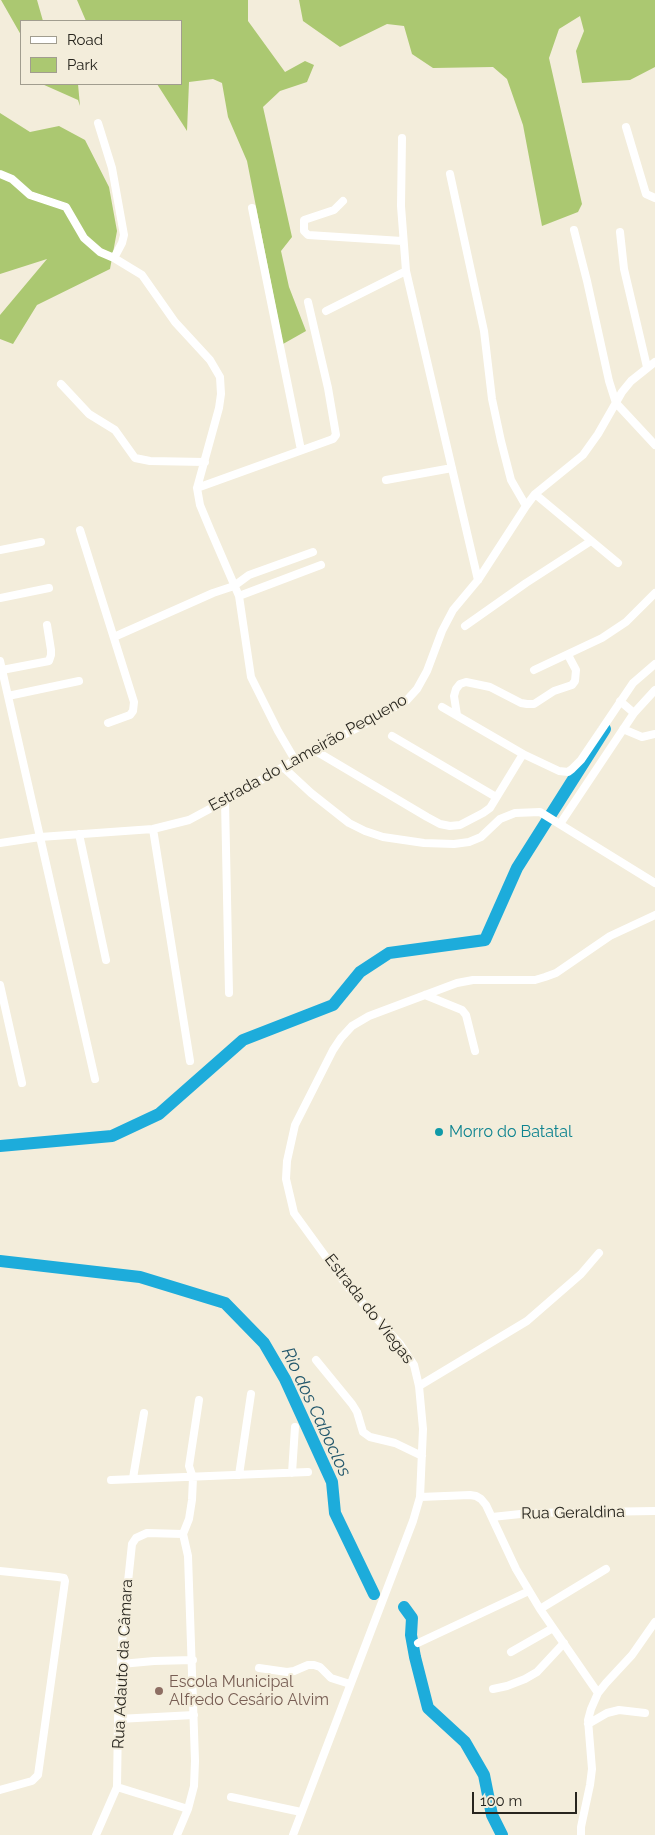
<!DOCTYPE html>
<html>
<head>
<meta charset="utf-8">
<style>
  body { margin:0 }
  #map { position:relative; width:655px; height:1835px; overflow:hidden; background:#f3eddb; font-family:Raleway,sans-serif }
  canvas { display:block }
  .legend { position:absolute; left:20px; top:20px; width:162px; height:65px; box-sizing:border-box; background:#f3eddb; border:1px solid #a19d8f; margin:0; padding:6px 9px; list-style:none; font-size:15px; color:#27251e }
  .legend li { display:flex; align-items:center; gap:10px; height:25px }
  .legend b { width:25px; border:1px solid #a19d8f }
  .scale { position:absolute; left:472px; top:1792px; width:105px; height:22px; box-sizing:border-box; border:2px solid #27251e; border-top:0; padding-left:6px; font-size:15px; line-height:18px; white-space:nowrap; color:#27251e; -webkit-text-stroke:4px #f3eddb; paint-order:stroke }
</style>
</head>
<body>
<div id="map">
<canvas width="655" height="1835"></canvas>
<ul class="legend">
<li><b style="height:6px;background:#fff"></b>Road</li>
<li><b style="height:14px;background:#abc871"></b>Park</li>
</ul>
<div class="scale">100 m</div>
</div>
<script>
const ctx = document.querySelector('canvas').getContext('2d');
ctx.lineJoin = 'round';
function fill(path, color) { ctx.fillStyle = color; ctx.fill(path, 'evenodd'); }
const poly = rows => new Path2D(rows.map(r => 'M' + r).join(''));
function stroke(path, color, width, dash) { ctx.strokeStyle = color; ctx.lineWidth = width; ctx.lineCap = dash ? 'butt' : 'round'; ctx.setLineDash(dash || []); ctx.stroke(path); }
function label(font, color, halo, rows, align = 'center') {
  ctx.font = font + ' Raleway,sans-serif'; ctx.lineWidth = 4; ctx.setLineDash([]); ctx.textBaseline = 'middle'; ctx.strokeStyle = halo; ctx.fillStyle = color; for (const [text, x, y, turn = 0] of rows) {
    ctx.save(); ctx.translate(x, y); ctx.rotate((+turn || 0) * Math.PI / 180); ctx.textAlign = isNaN(turn) ? turn : align; if (halo) ctx.strokeText(text, 0, 0); ctx.fillText(text, 0, 0); ctx.restore();
  }
}
const green = poly([
  [1,0,37,0,43,21,21,21,21,35],
  [77,0,248,0,248,21,285,72,305,61,314,65,307,82,280,91,263,107,292,237,281,251,289,287,306,331,283,344,247,161,228,117,222,83,213,79,189,82,187,131,157,84,181,84,181,21,86,21],
  [299,0,655,0,655,67,630,80,582,83,576,51,584,31,580,16,559,29,549,58,582,204,578,212,542,226,523,125,507,79,493,67,433,68,412,54,404,26,387,24,340,47,303,21],
  [42,84,78,84,80,106,78,100],
  [0,113,30,132,59,126,85,140,109,187,117,231,110,269,37,305,13,344,0,339,0,315,47,259,0,274]
]);
const river = poly([
  [0,1146,112,1136,159,1114,243,1040,333,1005,360,972,389,953,485,940,517,868,605,729],
  [0,1261,140,1277,225,1303,264,1343,285,1379,332,1482,335,1513,374,1594],
  [404,1607,412,1618,411,1635,415,1657,428,1708,465,1742,484,1775,492,1815,502,1835]
]);
const minor = poly([
  [98,123,112,168,124,235,122,243,114,258,142,275,175,322,210,360,220,377,221,394,219,408,197,488,200,505,210,529,239,596,251,677,278,731,295,760],
  [626,127,646,194,655,198],
  [402,138,401,206,406,271,478,580],
  [0,174,12,179,30,195,66,207,84,238,100,252,114,258],
  [450,174,484,331,492,399,501,441,511,480,526,506],
  [343,201,334,210,304,220,304,231,308,235,402,241],
  [252,208,301,450],
  [574,230,587,281,609,381,616,403,655,445],
  [620,232,624,269,647,367],
  [326,311,406,271],
  [61,384,89,414,115,430,135,458,150,461,205,462],
  [386,480,452,468],
  [197,488,333,439,336,435,328,388,308,302],
  [535,494,618,563],
  [80,530,134,702,133,711,130,715,108,723],
  [0,550,41,542],
  [239,596,321,565],
  [0,598,49,588],
  [465,626,526,583,591,541],
  [114,637,213,593,234,586,249,575,313,552],
  [0,661,95,1079],
  [2,670,49,661,51,655,51,650,47,625],
  [534,670,602,638,626,622,655,593],
  [8,696,79,681],
  [620,701,634,713],
  [442,707,523,754,559,771,568,772,572,769,581,760,633,683,655,664],
  [457,715,454,696,456,689,460,684,466,682,490,687,521,703,527,704,534,704,554,691,572,685,575,681,576,670,568,655],
  [623,729,642,737,655,734],
  [392,736,496,797],
  [314,750,427,817,440,824,450,826,460,825,483,813,490,808,523,754],
  [283,767,311,793,349,823,365,831,383,837,424,843,454,844,469,842,481,837,500,819,515,813,540,812,655,883],
  [225,801,229,993],
  [560,824,634,713,655,690],
  [153,829,190,1061],
  [79,834,106,960],
  [0,843,40,837,153,829,189,820,232,797,295,760,371,721,407,700,417,689,427,671,442,631,453,610,478,580,526,506,535,494,583,455,598,434,622,392,631,381,655,362],
  [0,985,22,1083],
  [425,995,462,1010,466,1015,475,1051],
  [316,1360,352,1404,357,1412,363,1432,370,1437,395,1443,422,1456],
  [419,1386,527,1321,581,1274,599,1253],
  [292,1473,295,1427],
  [239,1475,251,1394],
  [133,1478,144,1413],
  [111,1480,308,1472],
  [420,1497,470,1495,476,1496,481,1499,486,1505,516,1569,540,1609,598,1693],
  [492,1517,530,1513,655,1511],
  [183,1534,189,1519,192,1500,193,1478,189,1466,199,1400],
  [0,1571,58,1577,64,1578,65,1581,38,1775,32,1781,0,1790],
  [540,1609,606,1569],
  [418,1643,529,1591],
  [511,1652,553,1628],
  [121,1664,154,1661,193,1660],
  [259,1668,287,1672,294,1671,308,1665,314,1665,320,1667,331,1678,350,1684],
  [493,1689,507,1686,525,1679,537,1672,564,1643],
  [118,1719,194,1715],
  [588,1724,607,1713,619,1710,645,1713],
  [117,1787,188,1809],
  [231,1797,301,1812],
  [96,1835,117,1787,118,1719,123,1629,132,1544,136,1538,147,1533,183,1534],
  [177,1835,188,1809,194,1786,195,1761,188,1556,183,1534],
  [293,1835,413,1521,420,1497,423,1429,419,1386,414,1365,400,1344,347,1286,294,1213,286,1179,287,1161,295,1125,333,1050,341,1038,352,1026,369,1016,457,983,473,980,535,980,545,977,556,973,610,936,655,915],
  [581,1835,581,1827,590,1785,592,1769,588,1720,591,1709,598,1693,606,1683,632,1655,655,1622]
]);
const markers = [
  [439,1132,5,"#0f9aa8"],
  [159,1691,5,"#8d6e63"]
];
const streetNames = [
  ["Estrada do Lameirão Pequeno",308,753,-29],
  ["Estrada do Viegas",369,1309,52],
  ["Rua Geraldina",573,1513,-1],
  ["Rua Adauto da Câmara",123,1664,-87]
];
const cultureNames = [
  ["Morro do Batatal",449,1132]
];
const educationNames = [
  ["Escola Municipal",169,1682],
  ["Alfredo Cesário Alvim",169,1700]
];
const waterNames = [
  ["Rio dos Caboclos",316,1412,65]
];
fill(green, '#abc871');
stroke(river, '#1dacdb', 12);
stroke(minor, '#fff', 8);
for (const [x, y, r, color] of markers) { const dot = new Path2D(); dot.arc(x, y, r, 0, 2 * Math.PI); ctx.fillStyle = color; ctx.fill(dot); stroke(dot, '#f3eddb', 2); }
label('16px', '#27251e', '#f3eddb', streetNames);
label('16px', '#0d838f', '#f3eddb', cultureNames, 'left');
label('16px', '#785e54', '#f3eddb', educationNames, 'left');
label('italic 18px', '#24586c', '#f3eddb', waterNames);
</script>
</body>
</html>
